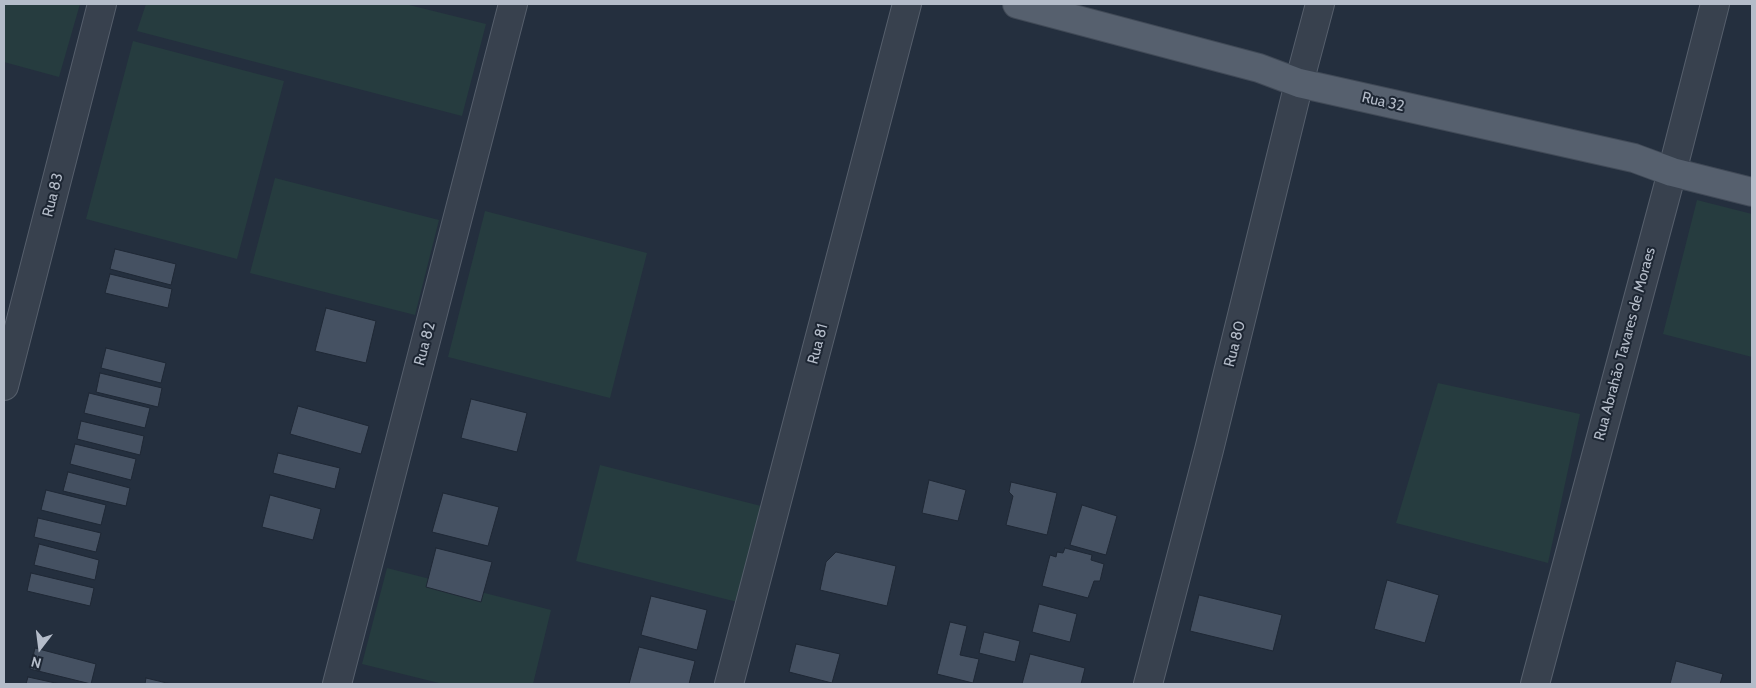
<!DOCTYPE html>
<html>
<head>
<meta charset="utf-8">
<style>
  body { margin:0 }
  #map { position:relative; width:1756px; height:688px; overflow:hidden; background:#242f3e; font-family:Cabin,sans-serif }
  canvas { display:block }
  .frame { position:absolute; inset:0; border:5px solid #b4bcc9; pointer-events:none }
  .north { position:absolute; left:15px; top:623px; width:50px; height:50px; -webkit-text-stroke:4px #1d2633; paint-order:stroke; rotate:195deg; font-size:14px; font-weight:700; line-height:20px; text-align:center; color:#b4bcc9 }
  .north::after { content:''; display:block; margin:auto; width:18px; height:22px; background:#b4bcc9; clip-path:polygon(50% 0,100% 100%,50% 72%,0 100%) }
</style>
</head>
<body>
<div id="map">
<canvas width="1756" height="688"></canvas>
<div class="frame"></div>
<div class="north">N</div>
</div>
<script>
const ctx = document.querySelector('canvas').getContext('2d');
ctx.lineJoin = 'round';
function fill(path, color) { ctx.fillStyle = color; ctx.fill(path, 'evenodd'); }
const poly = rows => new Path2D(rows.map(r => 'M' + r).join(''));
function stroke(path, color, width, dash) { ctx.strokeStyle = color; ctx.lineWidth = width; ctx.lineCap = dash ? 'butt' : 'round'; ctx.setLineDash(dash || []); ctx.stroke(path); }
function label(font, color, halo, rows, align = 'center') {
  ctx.font = font + ' Cabin,sans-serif'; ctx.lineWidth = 4; ctx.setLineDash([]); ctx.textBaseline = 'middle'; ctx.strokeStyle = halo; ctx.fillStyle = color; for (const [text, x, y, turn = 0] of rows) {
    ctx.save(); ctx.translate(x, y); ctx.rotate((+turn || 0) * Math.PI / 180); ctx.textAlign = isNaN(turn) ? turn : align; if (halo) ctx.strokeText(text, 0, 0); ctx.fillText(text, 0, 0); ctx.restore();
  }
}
const green = poly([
  [4,4,80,4,59,77,4,62],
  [146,4,405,4,486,24,462,116,137,31],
  [133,41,284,81,237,259,86,219],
  [275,178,439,220,415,315,250,273],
  [1697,200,1752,214,1752,357,1663,334],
  [485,211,647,253,610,398,448,357],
  [1438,383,1580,414,1548,563,1396,523],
  [600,465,765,507,741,603,576,561],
  [387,568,551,610,533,684,443,684,362,664]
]);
const building = poly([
  [115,249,176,264,171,285,110,269,115,249],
  [110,274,172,289,168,308,105,293,110,274],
  [326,308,376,321,366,363,315,351,326,308],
  [106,348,166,363,161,383,101,368,106,348],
  [100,373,162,388,158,407,96,392,100,373],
  [89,393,150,408,145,428,84,413,89,393],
  [471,399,527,413,517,452,461,438,471,399],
  [298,406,369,426,361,454,290,434,298,406],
  [81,421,144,436,140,455,77,439,81,421],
  [75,444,136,459,131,480,70,464,75,444],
  [278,453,340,468,335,489,273,473,278,453],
  [68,472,130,488,126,506,63,491,68,472],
  [929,480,966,490,958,521,922,513,929,480],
  [1011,482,1057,493,1047,535,1006,525,1013,496,1009,492,1011,482],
  [46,490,106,505,101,525,41,510,46,490],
  [443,493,499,507,488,546,432,532,443,493],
  [270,495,321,509,313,540,262,527,270,495],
  [1082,505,1117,516,1106,555,1070,545,1082,505],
  [38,518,101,533,96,552,34,537,38,518],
  [39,544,99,560,95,580,34,565,39,544],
  [436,548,492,562,481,602,426,587,436,548],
  [1065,548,1092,555,1091,560,1104,564,1100,581,1094,581,1088,598,1042,586,1050,555,1056,557,1057,552,1063,553,1065,548],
  [836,552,896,566,887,606,820,590,826,562,836,552],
  [31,573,94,588,90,606,27,591,31,573],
  [1387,580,1439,595,1425,643,1374,629,1387,580],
  [1199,595,1282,615,1273,651,1190,631,1199,595],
  [651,596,707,610,697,650,641,635,651,596],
  [1039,604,1077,614,1070,642,1032,632,1039,604],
  [950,622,967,626,960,655,979,659,973,683,937,674,950,622],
  [984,632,1020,641,1015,662,979,653,984,632],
  [796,644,840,654,832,683,789,672,796,644],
  [639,647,695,661,689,684,629,684,639,647],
  [35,648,96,664,91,684,30,669,35,648],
  [1030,654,1085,668,1081,684,1022,684,1030,654],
  [1676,661,1723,674,1720,684,1670,684,1676,661],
  [28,677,60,684,26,684,28,677],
  [146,678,171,684,145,684,146,678]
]);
const minor = poly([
  [4,386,102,4],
  [337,684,513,4],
  [729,684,907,4],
  [1148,684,1209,450,1299,83,1320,4],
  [1535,684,1672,172,1715,4]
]);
const major = poly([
  [1017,4,1259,68,1299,83,1634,158,1672,172,1752,192]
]);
const streetNames = [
  ["Rua 32",1383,102,13],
  ["Rua 83",53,195,-76],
  ["Rua 82",425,344,-75],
  ["Rua 81",818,344,-75],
  ["Rua 80",1235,344,-76],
  ["Rua Abrahão Tavares de Moraes",1625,344,-75]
];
fill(green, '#263c3f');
fill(building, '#455162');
stroke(building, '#1f2835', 1);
stroke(minor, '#565f6c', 30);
stroke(major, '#414a57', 30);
stroke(minor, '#38414e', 28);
stroke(major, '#56606e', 28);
label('15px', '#b4bcc9', '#1d2633', streetNames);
</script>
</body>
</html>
